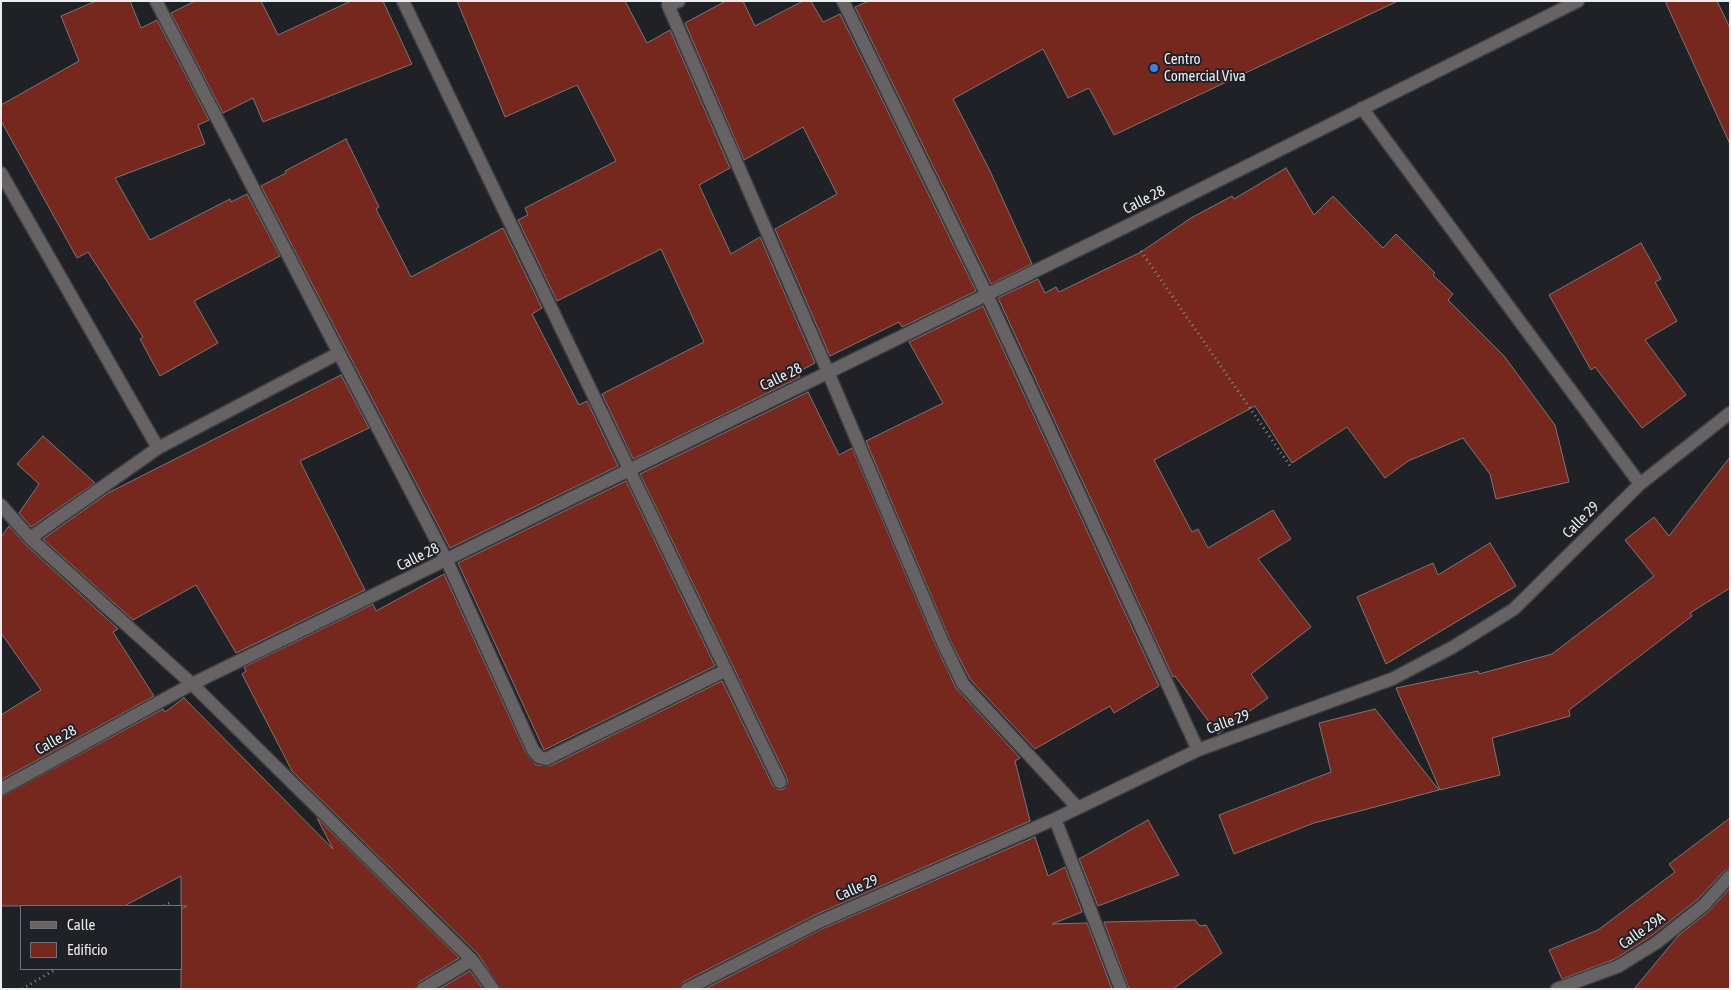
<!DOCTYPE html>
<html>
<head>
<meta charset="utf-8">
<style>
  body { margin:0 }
  #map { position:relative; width:1731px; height:990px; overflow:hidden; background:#1f2127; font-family:"Asap Condensed",sans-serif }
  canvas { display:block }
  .frame { position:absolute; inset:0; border:2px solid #ecedf1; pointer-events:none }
  .legend { position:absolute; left:20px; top:905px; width:162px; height:65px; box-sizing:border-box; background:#1f2127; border:1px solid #717378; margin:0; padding:6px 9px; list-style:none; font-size:15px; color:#ecedf1 }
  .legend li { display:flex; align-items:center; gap:10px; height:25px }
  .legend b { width:25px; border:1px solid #717378 }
</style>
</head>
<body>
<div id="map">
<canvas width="1731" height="990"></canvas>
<div class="frame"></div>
<ul class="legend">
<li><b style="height:6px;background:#676364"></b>Calle</li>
<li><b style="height:14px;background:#76281e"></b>Edificio</li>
</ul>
</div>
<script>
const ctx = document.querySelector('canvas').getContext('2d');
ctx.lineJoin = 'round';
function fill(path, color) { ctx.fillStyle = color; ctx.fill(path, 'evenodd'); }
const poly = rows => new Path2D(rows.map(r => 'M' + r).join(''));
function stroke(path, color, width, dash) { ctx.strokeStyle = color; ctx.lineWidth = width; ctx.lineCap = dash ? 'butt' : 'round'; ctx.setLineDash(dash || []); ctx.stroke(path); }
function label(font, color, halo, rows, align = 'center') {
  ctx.font = font + ' "Asap Condensed",sans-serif'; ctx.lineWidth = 4; ctx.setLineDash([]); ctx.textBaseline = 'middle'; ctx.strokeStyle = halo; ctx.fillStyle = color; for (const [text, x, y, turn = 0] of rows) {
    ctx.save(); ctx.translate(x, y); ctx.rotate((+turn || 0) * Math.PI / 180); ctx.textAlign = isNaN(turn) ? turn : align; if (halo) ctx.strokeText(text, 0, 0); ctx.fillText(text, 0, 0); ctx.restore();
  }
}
const building = poly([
  [96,1,130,1,141,28,157,20,209,120,198,125,205,144,115,178,150,240,230,199,231,202,247,194,280,256,194,301,218,343,160,376,140,339,143,337,88,252,77,258,1,121,1,105,79,61,61,16,96,1],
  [195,1,261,1,278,35,351,1,383,1,412,64,263,122,253,98,223,113,171,13,195,1],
  [457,1,625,1,647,43,670,30,730,168,699,185,731,254,760,237,815,363,798,372,800,377,633,459,602,394,704,342,661,249,557,301,518,220,528,215,525,208,616,161,577,85,505,117,457,1],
  [726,1,743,1,755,26,803,1,811,1,823,22,840,14,976,291,902,327,899,322,830,356,775,229,837,194,803,127,744,160,685,23,726,1],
  [869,1,1398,1,1114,135,1089,88,1068,98,1043,49,953,99,990,171,1032,264,991,284,855,7,869,1],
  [1665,1,1717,1,1730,28,1730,144,1665,1],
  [346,139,379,207,376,209,411,277,503,228,542,308,532,314,579,405,587,401,618,466,450,548,261,186,286,173,285,171,346,139],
  [1286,168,1314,215,1333,196,1383,248,1396,234,1435,273,1433,275,1453,294,1448,300,1504,356,1555,425,1569,482,1496,499,1490,474,1463,438,1408,461,1385,478,1347,427,1292,463,1255,406,1154,460,1192,532,1198,529,1208,548,1273,510,1291,539,1258,559,1311,627,1251,674,1268,698,1218,734,1175,676,1173,677,998,298,1038,279,1045,293,1056,287,1059,292,1141,252,1191,218,1232,196,1234,199,1286,168],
  [1641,243,1661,279,1655,282,1677,321,1645,340,1686,395,1642,428,1595,367,1591,370,1549,295,1641,243],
  [983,306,1159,686,1114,713,1110,706,1035,749,970,679,950,640,866,441,943,403,909,342,983,306],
  [341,375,369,428,300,461,365,590,236,653,196,585,133,620,43,539,108,493,341,375],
  [808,392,839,455,852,448,936,646,956,688,1020,758,1015,761,1030,821,815,915,683,982,679,989,501,989,478,954,292,771,242,674,246,671,244,667,373,604,376,611,444,574,526,753,536,765,550,766,722,681,773,786,779,790,784,789,788,783,787,778,640,474,808,392],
  [43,436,95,483,31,527,19,513,39,484,17,464,43,436],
  [1730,457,1730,588,1690,613,1692,616,1569,710,1570,716,1492,738,1500,775,1440,790,1396,688,1478,671,1479,674,1552,654,1654,576,1625,540,1654,517,1669,536,1730,457],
  [626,481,715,666,544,750,458,563,626,481],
  [9,526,25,544,118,629,113,632,154,696,1,780,1,715,41,690,1,633,1,537,9,526],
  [1490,543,1516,586,1386,664,1357,597,1433,563,1438,575,1490,543],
  [184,698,333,849,317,818,459,958,419,982,415,989,181,989,181,909,187,906,181,906,181,876,124,906,1,906,1,797,163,709,165,712,184,698],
  [1375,709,1439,790,1314,823,1234,854,1219,815,1331,772,1319,723,1375,709],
  [1730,818,1730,868,1724,871,1698,899,1651,936,1615,959,1562,979,1549,950,1598,930,1675,872,1669,864,1730,818],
  [1148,820,1179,875,1098,906,1079,859,1148,820],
  [1035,837,1048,876,1065,867,1082,912,1052,924,1087,923,1112,989,705,989,822,929,1035,837],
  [1730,888,1730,989,1634,989,1678,936,1709,911,1730,888],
  [1195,920,1200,926,1206,925,1222,953,1173,989,1129,989,1104,922,1195,920],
  [470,971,483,989,439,989,470,971]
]);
const path = poly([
  [1141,251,1290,466],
  [164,906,171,902],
  [22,989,56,969]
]);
const lane = poly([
  [447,561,533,750,539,757,546,759,726,670]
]);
const street = poly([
  [156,1,447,561],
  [403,1,780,782],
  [679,1,668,5,828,372,943,643,963,684,1077,807],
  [843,1,987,295,1198,750],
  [1362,108,1640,484],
  [1,173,158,448],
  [1,505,30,538,192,684,472,960,493,989],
  [30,538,158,448,337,354],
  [1,789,192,684,1125,227,1578,1],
  [1055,819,1121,989],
  [423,989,472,960],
  [687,989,819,922,1055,819,1198,750,1392,679,1453,647,1514,609,1640,484,1730,413],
  [1557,989,1619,966,1656,943,1704,905,1730,876]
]);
const markers = [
  [1154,68,5,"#3f7fe0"]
];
const poiNames = [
  ["Centro",1164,59],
  ["Comercial Viva",1164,76]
];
const streetNames = [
  ["Calle 28",1144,200,-27],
  ["Calle 28",781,377,-26],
  ["Calle 29",1581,520,-45],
  ["Calle 28",418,557,-26],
  ["Calle 29",1228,722,-20],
  ["Calle 28",56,740,-29],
  ["Calle 29",857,888,-24],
  ["Calle 29A",1642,931,-35]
];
fill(building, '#76281e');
stroke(building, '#7f7674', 1);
stroke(lane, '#3c3e43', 15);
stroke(street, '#3c3e43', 15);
stroke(path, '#888a8f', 3, [1, 4]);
stroke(lane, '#676364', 12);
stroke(street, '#676364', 12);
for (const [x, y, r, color] of markers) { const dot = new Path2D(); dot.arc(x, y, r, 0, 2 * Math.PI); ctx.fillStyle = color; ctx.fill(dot); stroke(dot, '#1f2127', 2); }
label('15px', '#ecedf1', '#1f2127', poiNames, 'left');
label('15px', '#ecedf1', '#1f2127', streetNames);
</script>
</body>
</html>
